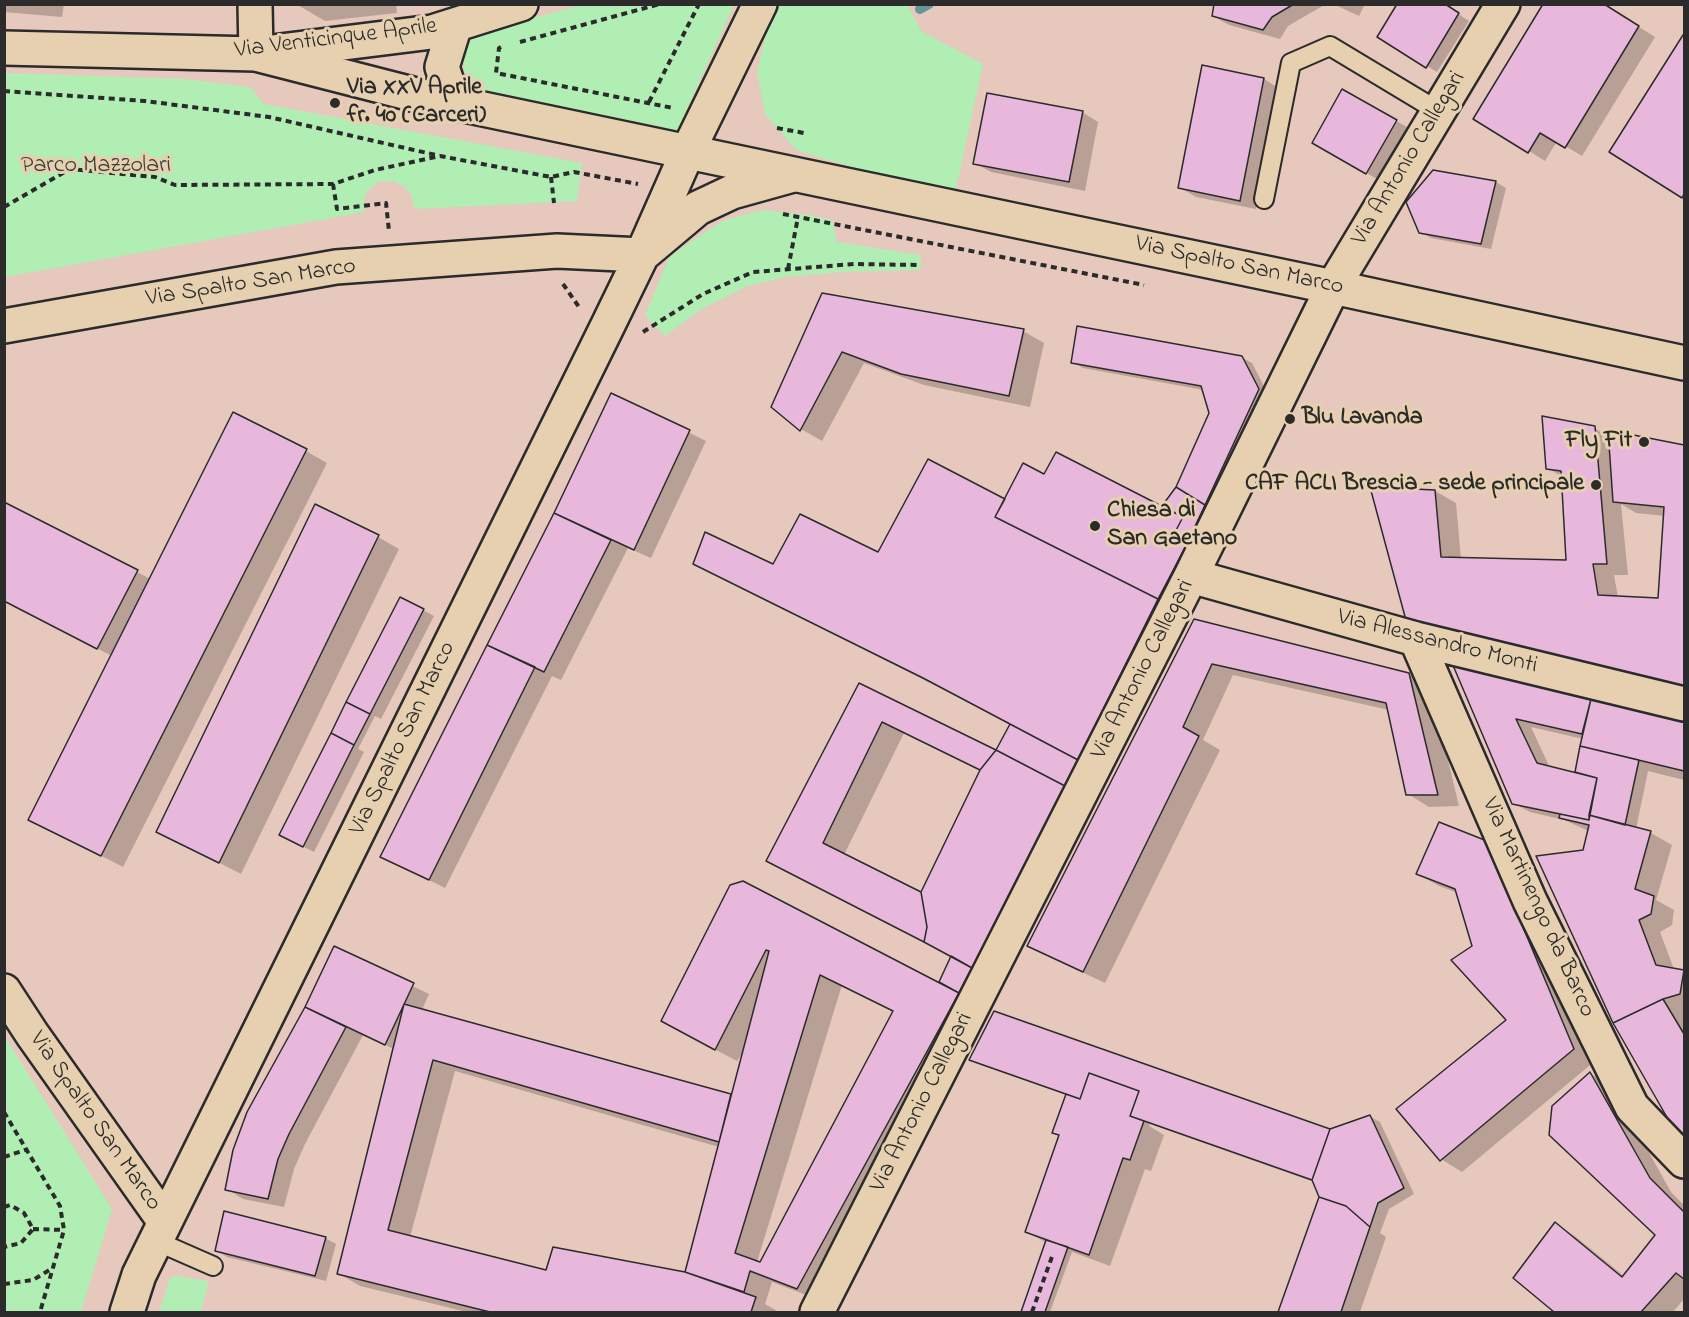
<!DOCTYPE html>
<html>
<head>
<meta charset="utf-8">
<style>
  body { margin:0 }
  #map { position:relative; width:1689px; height:1317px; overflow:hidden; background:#e6c9bc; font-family:"Indie Flower",sans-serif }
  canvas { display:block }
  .frame { position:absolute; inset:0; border:6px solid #2b2b2b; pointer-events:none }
</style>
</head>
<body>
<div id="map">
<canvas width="1689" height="1317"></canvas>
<div class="frame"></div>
</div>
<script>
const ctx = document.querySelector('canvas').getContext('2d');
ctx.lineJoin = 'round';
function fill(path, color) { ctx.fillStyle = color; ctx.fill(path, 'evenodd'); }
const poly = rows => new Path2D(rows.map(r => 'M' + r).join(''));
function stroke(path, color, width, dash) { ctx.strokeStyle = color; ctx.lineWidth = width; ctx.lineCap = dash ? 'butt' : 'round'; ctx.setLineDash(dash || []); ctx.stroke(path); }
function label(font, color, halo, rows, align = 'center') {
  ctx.font = font + ' "Indie Flower",sans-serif'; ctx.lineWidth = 6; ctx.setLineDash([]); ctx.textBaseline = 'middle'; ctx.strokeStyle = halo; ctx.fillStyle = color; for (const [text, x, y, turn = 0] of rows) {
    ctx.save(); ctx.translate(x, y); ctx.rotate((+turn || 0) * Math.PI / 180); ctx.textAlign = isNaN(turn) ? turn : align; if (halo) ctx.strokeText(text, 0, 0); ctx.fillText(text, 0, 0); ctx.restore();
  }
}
const green = poly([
  [582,5,734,5,676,133,468,91,462,56,475,33],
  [778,5,907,5,922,32,983,64,956,189,869,172,796,150,765,114,757,73,769,19],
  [5,73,185,79,250,87,264,104,582,163,577,201,415,209,411,195,404,186,391,181,377,182,367,192,364,198,364,212,5,277],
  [762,210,809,215,832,220,837,242,921,255,920,270,842,272,785,277,747,286,700,310,665,336,645,315,670,256,722,221],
  [4,1035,112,1209,81,1312,5,1312],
  [176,1276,209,1281,201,1312,159,1312,170,1278]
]);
const shadow = poly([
  [4,4,64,4,62,17,4,12],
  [296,4,396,4,397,13,325,21],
  [1215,4,1326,4,1288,26,1280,39,1229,25,1213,16],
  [1333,4,1365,4,1359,16],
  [1443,4,1469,21,1437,72,1427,66],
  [1602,4,1655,37,1582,156,1557,141,1545,161,1529,151],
  [1683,37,1684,37,1684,198,1611,152],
  [1204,67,1264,79,1280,89,1256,209,1196,197,1179,187],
  [1343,91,1407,127,1377,179,1314,143],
  [1082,112,1098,122,1085,191,991,172,975,163],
  [1496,182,1506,188,1491,249,1431,238,1420,232],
  [823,295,1023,331,1044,343,1030,407,924,385,864,363,822,441,801,429],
  [1241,357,1252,363,1269,396,819,1300,772,1282,765,1304,777,1311,776,1312,467,1312,360,1286,338,1273,394,1049,363,1035,305,1144,294,1169,284,1207,243,1199,227,1189,334,948,429,994,422,1010,732,1096,745,1049,737,1061,684,1033,731,886,939,984,953,957,789,872,860,685,997,752,1011,724,695,564,774,566,879,554,1005,501,1045,476,1162,508,1177,489,1211,413,1204,390,1083,368,1073,362],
  [904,733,981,771,922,894,844,855],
  [842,985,894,1011,761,1263,757,1262],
  [455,1071,719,1147,686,1273,547,1272,410,1237],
  [612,395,706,441,651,558,628,548,561,680,552,676,445,888,382,857,556,513],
  [1594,428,1610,437,1610,432,1684,446,1684,697,1430,636,1435,491,1456,503,1461,559,1568,561,1563,477,1547,468],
  [1621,504,1636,513,1665,516,1660,600,1618,597,1614,575,1628,575],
  [306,451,327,463,123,867,30,819,112,656,4,601,137,572,150,579],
  [378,537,399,549,241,874,158,831],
  [423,610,434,616,381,719,375,716,358,749,364,752,314,852,292,841],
  [1195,620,1408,674,1430,686,1459,806,1429,807,1408,794,1389,710,1233,675,1203,740,1220,750,1105,983,1050,957,1028,945],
  [1455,665,1684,723,1684,780,1648,771,1636,829,1651,833,1672,845,1656,900,1674,910,1672,925,1660,932,1674,969,1684,971,1684,1011,1683,1011,1684,1014,1684,1144,1585,851,1589,831,1564,820,1530,812,1513,803],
  [1531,727,1583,739,1576,772,1582,775,1550,768],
  [1486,842,1595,1061,1462,1172,1441,1159,1508,1021,1474,946,1458,893,1439,886,1418,874],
  [971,1059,1330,1131,1369,1116,1380,1122,1414,1194,1389,1209,1380,1233,1386,1237,1360,1312,1279,1312,1320,1197,1314,1182,1150,1124,1149,1126,1164,1135,1151,1171,1145,1169,1110,1266,1072,1252,1050,1312,1022,1312,1047,1243,1027,1232,1061,1136,1067,1095,981,1065],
  [1591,1074,1612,1086,1671,1192,1684,1205,1684,1299,1673,1312,1556,1312,1515,1278,1555,1224,1576,1237,1624,1276,1657,1235],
  [325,1238,336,1244,326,1281,227,1257,217,1251]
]);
const stream = poly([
  [920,9,929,4]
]);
const building = poly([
  [1214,4,1294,4,1272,17,1263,30,1212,16,1214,4],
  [1397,4,1445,4,1459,13,1426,68,1377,37,1397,4],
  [1543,4,1604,4,1639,26,1565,148,1540,133,1528,153,1473,119,1543,4],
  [1683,35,1684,36,1684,194,1682,198,1609,152,1683,35],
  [1202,65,1264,78,1240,201,1178,188,1202,65],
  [1342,89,1397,120,1366,174,1312,143,1342,89],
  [987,93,1083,111,1069,182,973,164,987,93],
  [1433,170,1496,181,1481,244,1419,233,1406,202,1433,170],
  [822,293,1024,329,1009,396,901,374,842,352,800,431,771,407,822,293],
  [1077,326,1242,356,1259,389,1205,505,1176,487,1209,413,1201,386,1071,363,1077,326],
  [611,393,690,430,634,550,554,513,611,393],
  [233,412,307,449,101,856,28,820,233,412],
  [1542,416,1595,426,1607,564,1593,564,1598,595,1658,598,1664,507,1613,502,1608,430,1684,445,1684,691,1407,624,1370,487,1435,490,1441,557,1566,560,1561,471,1546,469,1542,416],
  [1056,452,1183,517,1174,534,1188,542,1158,599,995,517,1023,463,1044,474,1056,452],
  [928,459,1005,499,995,517,1158,599,1078,760,923,678,693,564,705,532,773,564,800,514,878,552,928,459],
  [1176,487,1205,505,1188,542,1174,534,1183,517,1162,506,1176,487],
  [4,502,138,570,97,649,4,601,4,502],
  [315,504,379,535,219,863,156,832,315,504],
  [554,513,611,540,544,672,487,645,554,513],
  [400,597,424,609,370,714,346,702,400,597],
  [1194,619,1409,673,1438,795,1406,795,1386,703,1212,664,1183,727,1199,736,1083,972,1027,946,1194,619],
  [487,645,535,667,429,880,380,857,487,645],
  [1452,663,1591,699,1582,734,1516,719,1537,763,1597,778,1589,820,1512,804,1452,663],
  [859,683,996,750,980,770,882,722,823,843,921,892,927,927,924,942,766,861,859,683],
  [1591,699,1684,722,1684,771,1580,746,1591,699],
  [346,702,370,714,354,745,331,733,346,702],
  [1010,724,1078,760,1065,786,996,750,1010,724],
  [331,733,354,745,303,847,279,835,331,733],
  [1580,746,1639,760,1625,825,1589,815,1597,778,1575,772,1580,746],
  [996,750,1065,786,972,968,924,942,927,927,921,892,980,770,996,750],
  [1560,814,1589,820,1589,815,1651,831,1635,889,1654,896,1651,914,1639,920,1656,965,1684,970,1680,994,1663,999,1613,1023,1536,856,1583,850,1589,825,1559,818,1560,814],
  [1439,822,1487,841,1574,1049,1440,1161,1396,1109,1506,1020,1451,960,1472,946,1455,889,1416,874,1439,822],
  [743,881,959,993,797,1289,750,1271,744,1292,685,1272,769,951,766,950,715,1050,661,1021,730,885,743,881],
  [820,975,893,1011,760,1262,735,1253,820,975],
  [334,946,414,983,385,1045,305,1007,334,946],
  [951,956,972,968,959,993,939,982,951,956],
  [1663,999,1684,1034,1684,1147,1613,1023,1663,999],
  [404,1004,731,1094,719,1142,433,1060,388,1230,546,1270,553,1247,685,1272,756,1297,751,1312,490,1312,337,1274,404,1004],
  [305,1007,346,1027,289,1134,278,1159,268,1199,225,1190,233,1150,247,1112,305,1007],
  [994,1011,1330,1129,1312,1180,1130,1116,1139,1091,1089,1073,1080,1099,969,1060,994,1011],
  [1590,1072,1650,1178,1684,1212,1684,1279,1676,1273,1641,1312,1554,1312,1513,1278,1555,1222,1622,1277,1655,1235,1549,1135,1552,1106,1590,1072],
  [1089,1073,1139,1091,1130,1116,1144,1121,1130,1160,1123,1158,1089,1255,1025,1232,1059,1135,1052,1133,1066,1094,1080,1099,1089,1073],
  [1370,1115,1404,1188,1378,1203,1370,1227,1346,1206,1319,1197,1312,1180,1330,1129,1370,1115],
  [1319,1197,1346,1206,1370,1227,1341,1312,1278,1312,1319,1197],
  [224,1211,326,1237,315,1276,215,1251,224,1211],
  [1046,1240,1068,1247,1045,1312,1021,1312,1046,1240]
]);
const path = poly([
  [520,42,660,4],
  [501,47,499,48,496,73,673,108],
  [4,91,145,101,269,117,436,155],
  [649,102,699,4],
  [777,128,804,133],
  [551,177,554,203],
  [333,184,337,209,386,203,389,231],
  [4,207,70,169,155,177,175,185,333,184,375,170,440,156,551,177,574,172,638,184],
  [783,214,1144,285],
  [788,269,798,217],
  [563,284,579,307],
  [643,332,703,294,753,272,854,264,920,265],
  [4,1112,60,1206,64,1230,40,1312],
  [4,1157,28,1149],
  [4,1207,10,1205,24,1213,33,1229,21,1243,4,1247],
  [33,1229,64,1230],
  [4,1284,33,1280,51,1269],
  [1032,1312,1053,1254]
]);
const service = poly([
  [1264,199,1291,63,1330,46,1438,111],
  [156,1241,213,1266]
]);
const minor = poly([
  [255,4,256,54],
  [4,326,336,267,557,251,642,255,698,208,732,192,793,175],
  [1191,576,1416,639,1684,704],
  [1416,639,1530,901,1632,1107,1684,1161],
  [4,991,32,1034,165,1222],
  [127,1312,139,1275,608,325,642,255,688,151],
  [817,1312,1191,576,1333,287,1503,4]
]);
const tertiary = poly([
  [688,151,760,4]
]);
const secondary = poly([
  [4,48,256,54,432,32,521,4],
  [256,54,416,95,1333,287,1684,363],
  [454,103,442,67,455,25]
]);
const markers = [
  [335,103,6,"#2b2b2b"],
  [1290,419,6,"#2b2b2b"],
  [1644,442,6,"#2b2b2b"],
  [1596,485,6,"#2b2b2b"],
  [1095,526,6,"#2b2b2b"]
];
const streetNames = [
  ["Via Venticinque Aprile",336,40,-7],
  ["Via Antonio Callegari",1410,159,-59],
  ["Via Spalto San Marco",1239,267,12],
  ["Via Spalto San Marco",251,284,-9],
  ["Via Alessandro Monti",1437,643,14],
  ["Via Antonio Callegari",1144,670,-63],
  ["Via Spalto San Marco",404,739,-64],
  ["Via Martinengo da Barco",1537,908,65],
  ["Via Antonio Callegari",923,1103,-63],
  ["Via Spalto San Marco",94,1122,55]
];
const poiNames = [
  ["Via XXV Aprile",347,89],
  ["fr. 40 (Carceri)",347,117],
  ["Blu Lavanda",1302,419],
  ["Fly Fit",1632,442,"right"],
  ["CAF ACLI Brescia - sede principale",1584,485,"right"],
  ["Chiesa di",1107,512],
  ["San Gaetano",1107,540]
];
const parkNames = [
  ["Parco Mazzolari",96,167]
];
fill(green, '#b0eeb4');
fill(shadow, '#0003');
stroke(stream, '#659698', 10);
fill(building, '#e7b8db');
stroke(building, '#2b2b2b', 1.5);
stroke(service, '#2b2b2b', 22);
stroke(minor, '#2b2b2b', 38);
stroke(tertiary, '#2b2b2b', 38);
stroke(secondary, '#2b2b2b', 38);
stroke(path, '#2b2b2b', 4, [6, 4.5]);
stroke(service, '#e6d0af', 18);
stroke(minor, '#e6d0af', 33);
stroke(tertiary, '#e6d0af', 33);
stroke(secondary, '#e6d0af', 33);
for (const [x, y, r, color] of markers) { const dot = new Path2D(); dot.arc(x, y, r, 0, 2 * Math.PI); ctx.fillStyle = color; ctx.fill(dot); stroke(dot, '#e6d0af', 2); }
label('24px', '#2b2b2b', '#e6d0af', streetNames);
label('bold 24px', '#2b2b2b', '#e6d0af', poiNames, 'left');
label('24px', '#383e39', '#e6d0af', parkNames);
</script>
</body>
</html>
